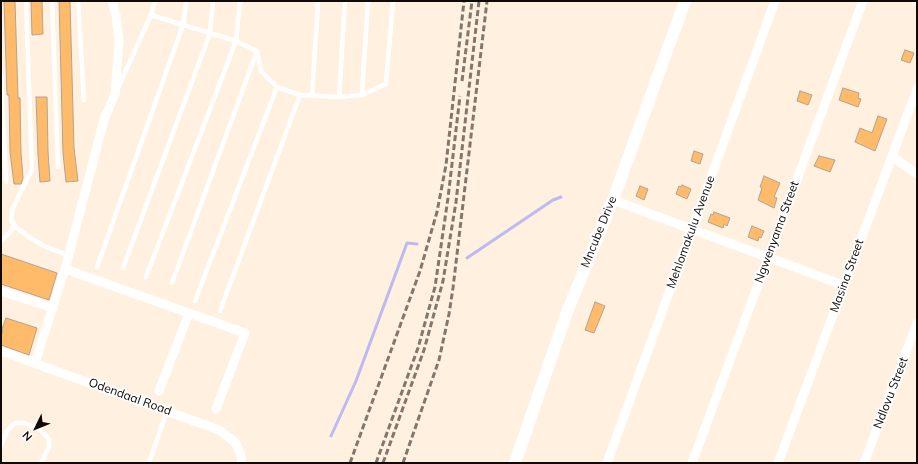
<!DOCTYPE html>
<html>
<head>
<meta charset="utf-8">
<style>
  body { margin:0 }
  #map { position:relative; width:918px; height:464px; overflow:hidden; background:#fff0df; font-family:Mulish,sans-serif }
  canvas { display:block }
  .frame { position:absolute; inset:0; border:2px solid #0f0a06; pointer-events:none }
  .north { position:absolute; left:16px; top:408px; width:40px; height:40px; -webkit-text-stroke:3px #fff; paint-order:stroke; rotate:227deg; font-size:11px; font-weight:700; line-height:16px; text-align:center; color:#0f0a06 }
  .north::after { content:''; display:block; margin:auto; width:14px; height:18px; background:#0f0a06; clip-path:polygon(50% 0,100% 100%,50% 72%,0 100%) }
</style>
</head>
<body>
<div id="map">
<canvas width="918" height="464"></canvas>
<div class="frame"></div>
<div class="north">N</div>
</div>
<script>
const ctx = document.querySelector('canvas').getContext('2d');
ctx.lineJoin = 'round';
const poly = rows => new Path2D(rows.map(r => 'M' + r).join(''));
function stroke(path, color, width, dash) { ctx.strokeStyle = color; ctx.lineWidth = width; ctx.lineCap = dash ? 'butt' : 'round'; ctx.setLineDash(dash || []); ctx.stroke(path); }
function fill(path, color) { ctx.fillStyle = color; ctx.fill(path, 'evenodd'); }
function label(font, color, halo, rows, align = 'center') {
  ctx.font = font + ' Mulish,sans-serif'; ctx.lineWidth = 4; ctx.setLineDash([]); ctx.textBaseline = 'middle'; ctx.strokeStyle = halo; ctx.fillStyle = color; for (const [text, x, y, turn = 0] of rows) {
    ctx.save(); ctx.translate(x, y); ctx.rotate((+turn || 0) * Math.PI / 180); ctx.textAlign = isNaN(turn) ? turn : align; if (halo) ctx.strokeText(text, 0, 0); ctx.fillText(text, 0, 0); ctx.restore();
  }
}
const stream = poly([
  [467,258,553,200,561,197],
  [331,436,356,381,407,243,417,244]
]);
const building = poly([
  [4,1,15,1,18,98,20,98,21,153,23,178,21,184,14,184,10,152,9,95,7,95,4,1],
  [31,1,42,1,43,34,32,35,31,1],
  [59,1,70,1,74,148,78,181,66,182,63,153,59,1],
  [905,50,914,53,910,63,901,60,905,50],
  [843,88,859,93,858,98,861,99,858,107,839,100,843,88],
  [800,91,812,95,808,105,797,101,800,91],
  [36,97,47,97,48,151,50,181,40,182,38,155,36,97],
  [878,116,887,119,875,151,855,142,860,128,872,133,878,116],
  [694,151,703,154,700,164,691,161,694,151],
  [819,156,835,160,830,172,814,166,819,156],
  [764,176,780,183,774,197,777,198,774,208,758,200,762,188,760,187,764,176],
  [682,185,691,189,687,199,676,194,679,186,681,187,682,185],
  [640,186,648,189,644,200,636,196,640,186],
  [714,212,730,218,727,226,724,224,723,228,708,222,711,214,713,215,714,212],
  [752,226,764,231,761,238,759,237,758,241,748,237,752,226],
  [1,254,57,273,49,300,1,284,1,254],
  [595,302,605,306,594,333,585,330,595,302],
  [6,318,37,328,29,355,1,345,1,336,3,330,2,329,6,318]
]);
const service = poly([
  [26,1,32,169,13,208,11,220,17,228,29,237,42,245,69,256],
  [52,1,58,167],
  [78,1,84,100],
  [151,15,236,41,257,51,261,71,277,87,300,95,339,97,362,95,386,84,393,1],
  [1,73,6,182],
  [118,88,151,15,155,1],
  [362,95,368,1],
  [312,96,318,1],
  [339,97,345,1],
  [1,241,12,230,14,224],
  [97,267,183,25,186,1],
  [123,268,210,33,213,1],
  [146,277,236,41,240,1],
  [172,283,257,51],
  [195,301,277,87],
  [220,311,300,95],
  [1,446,7,431,15,423,24,423,39,429,49,439,49,447,41,463],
  [149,463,167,411]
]);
const minor = poly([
  [916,1,917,1],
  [892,156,917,174],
  [613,200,843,285],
  [65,269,245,333,216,409],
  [1,291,53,308],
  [1,351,219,430,235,442,240,452,242,463],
  [35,363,65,269,104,120,115,94,119,41,116,15,112,1],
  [159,391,189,313],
  [607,463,775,1],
  [692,463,863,1],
  [778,463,917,89],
  [864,463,917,323]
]);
const tertiary = poly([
  [515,463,567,312,613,200,685,1]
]);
const rail = poly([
  [462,81,472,1],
  [350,463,420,271,437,212,446,165,464,1],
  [376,463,418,348,435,287,448,198,460,96],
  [383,463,424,350,443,281,456,202,479,1],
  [403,463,439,360,449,314,453,288,487,1]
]);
const streetNames = [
  ["Mncube Drive",599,232,-68],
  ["Mehlomakulu Avenue",691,232,-70],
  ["Ngwenyama Street",777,232,-70],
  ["Masina Street",847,276,-70],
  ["Ndlovu Street",891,393,-69],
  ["Odendaal Road",130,397,20]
];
stroke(stream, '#bcbbf1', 3);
fill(building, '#ffbb69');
stroke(building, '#b1a394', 1);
stroke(service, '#fff', 4.5);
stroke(minor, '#fff', 9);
stroke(tertiary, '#fff', 12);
stroke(rail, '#81776d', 3, [6, 3]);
label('12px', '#0f0a06', '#fff', streetNames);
</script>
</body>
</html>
